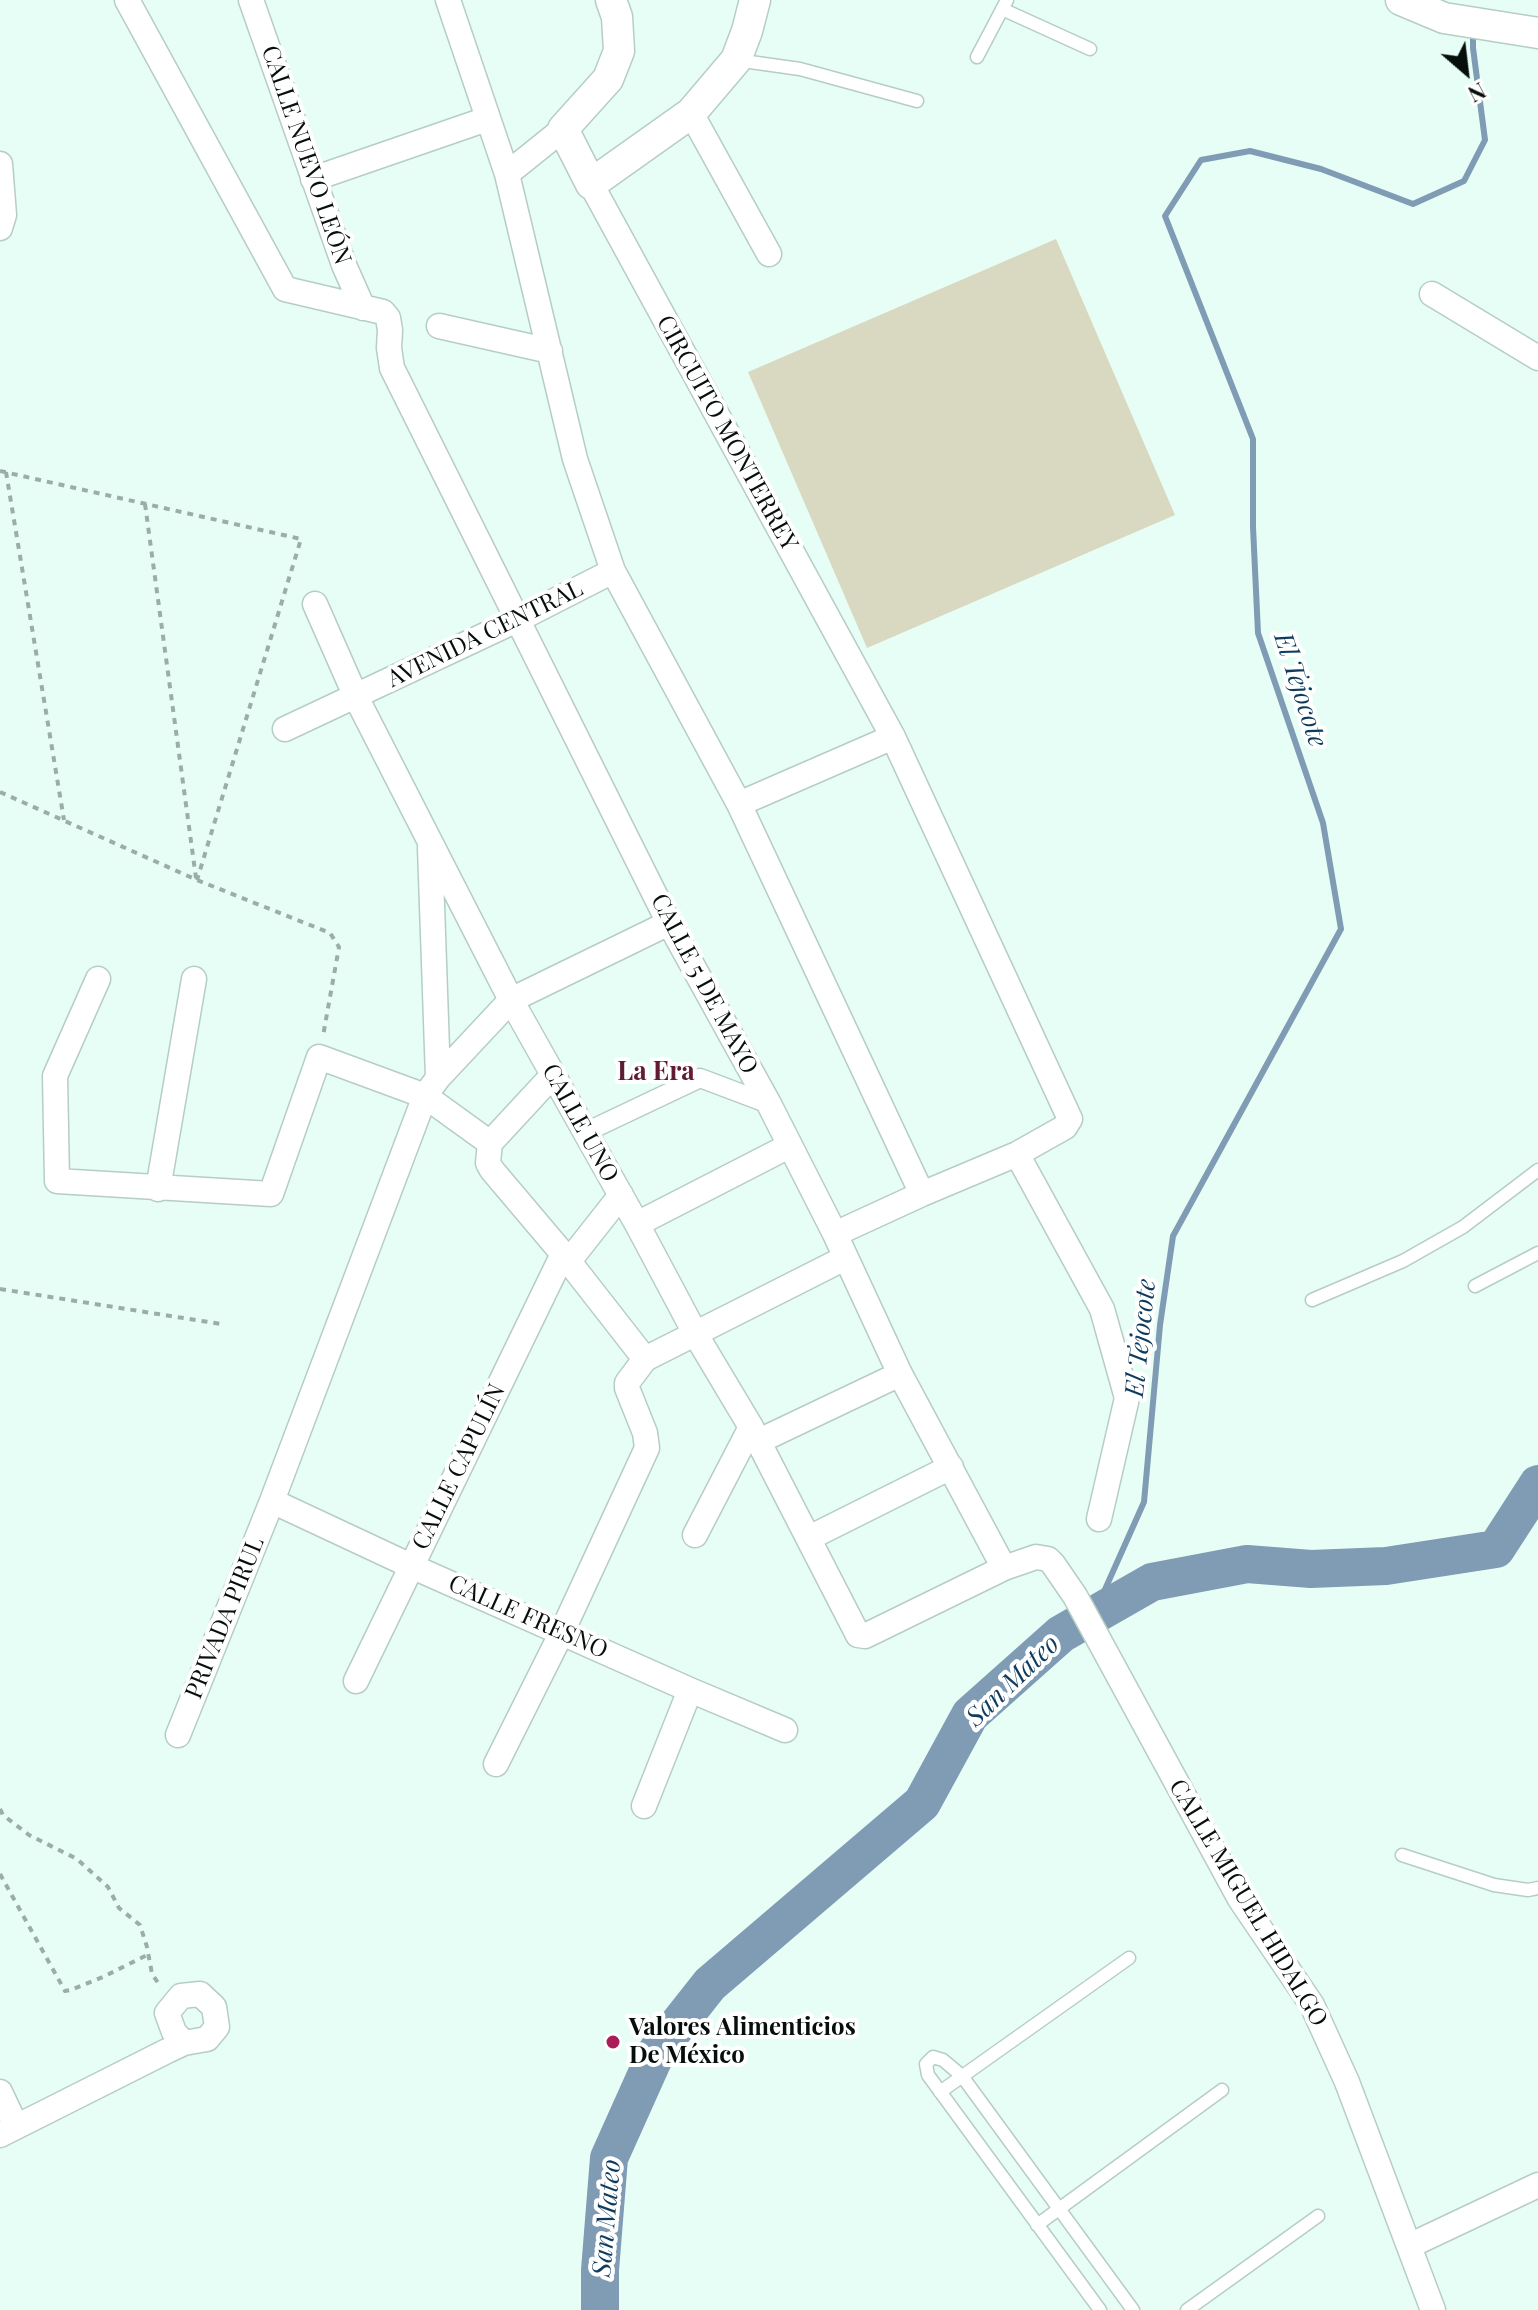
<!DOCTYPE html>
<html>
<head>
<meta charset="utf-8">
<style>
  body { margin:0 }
  #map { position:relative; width:1538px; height:2310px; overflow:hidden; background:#e7fef7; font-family:"Playfair Display",serif }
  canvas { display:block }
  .north { position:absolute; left:1426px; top:32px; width:80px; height:80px; -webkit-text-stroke:6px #fff; paint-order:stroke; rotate:152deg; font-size:22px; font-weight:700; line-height:32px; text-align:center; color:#070f0d }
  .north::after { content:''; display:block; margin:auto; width:28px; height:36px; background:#070f0d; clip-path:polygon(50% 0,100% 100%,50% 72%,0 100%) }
</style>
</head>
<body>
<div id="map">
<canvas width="1538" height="2310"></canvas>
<div class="north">N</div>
</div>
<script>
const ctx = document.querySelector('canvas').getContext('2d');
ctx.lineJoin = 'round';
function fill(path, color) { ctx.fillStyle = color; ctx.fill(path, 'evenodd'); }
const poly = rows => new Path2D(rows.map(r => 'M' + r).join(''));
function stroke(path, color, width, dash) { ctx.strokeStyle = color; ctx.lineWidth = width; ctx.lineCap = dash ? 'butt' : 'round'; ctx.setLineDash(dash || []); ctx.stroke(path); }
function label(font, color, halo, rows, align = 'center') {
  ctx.font = font + ' "Playfair Display",serif'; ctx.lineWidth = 8; ctx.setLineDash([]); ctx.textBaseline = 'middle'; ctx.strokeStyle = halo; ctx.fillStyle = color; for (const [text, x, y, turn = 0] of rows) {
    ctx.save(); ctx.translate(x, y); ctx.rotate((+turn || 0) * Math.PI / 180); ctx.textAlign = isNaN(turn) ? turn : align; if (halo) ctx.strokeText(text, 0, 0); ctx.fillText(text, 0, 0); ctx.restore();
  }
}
const green = poly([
  [1056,239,1175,515,867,648,748,372]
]);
const stream = poly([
  [1094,1614,1144,1502,1160,1325,1173,1236,1341,929,1323,823,1258,633,1253,527,1253,439,1165,216,1201,160,1250,151,1321,169,1413,204,1464,181,1485,140,1473,48,1473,32]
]);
const river = poly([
  [600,2310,600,2270,609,2158,657,2051,710,1984,922,1803,970,1715,1061,1634,1152,1582,1247,1564,1311,1569,1386,1566,1496,1549,1538,1484]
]);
const path = poly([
  [0,471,301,539,197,880],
  [6,472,64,820],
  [145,504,196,878],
  [0,792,197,880,330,933,339,947,323,1036],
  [0,1289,221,1324],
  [0,1809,3,1815,29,1835,77,1859,108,1887,119,1908,140,1925,147,1947,152,1974,161,1987],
  [0,1874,65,1991,71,1990,103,1977,149,1954]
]);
const service = poly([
  [1002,9,1090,49],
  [977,57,1007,0],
  [736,60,800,69,917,101],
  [1475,1286,1538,1253],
  [1312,1300,1403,1261,1463,1227,1538,1170],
  [1402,1855,1494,1885,1528,1890,1538,1888],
  [940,2092,1129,1958],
  [1037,2225,1222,2090],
  [1100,2310,928,2075,926,2064,933,2057,943,2060,962,2076,1133,2310],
  [1187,2310,1318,2216]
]);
const pedestrian = poly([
  [584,1133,700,1078,769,1104]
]);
const minor = poly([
  [127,0,285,289,383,312,388,318,390,330,389,348,392,368,669,923,769,1104,835,1234,900,1374,1004,1568],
  [251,0,344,265,363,308],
  [448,0,507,174,575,459,613,571,739,804,922,1194],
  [691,113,769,254],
  [0,164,4,215,0,228],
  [507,174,563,129],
  [313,179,487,119],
  [591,184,893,737,1070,1119,1065,1127,1017,1154,922,1194,835,1234],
  [1432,294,1538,358],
  [439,326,550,351],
  [315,604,356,697,511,1000,637,1224,696,1335,751,1427,858,1635,865,1636,1004,1568,1036,1557,1048,1559,1053,1564,1075,1596,1240,1899,1312,2005,1347,2082,1433,2310],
  [285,729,519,619,613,571],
  [739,804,893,737],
  [430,848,438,1078],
  [98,979,55,1076,57,1181,271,1194,319,1057,425,1096,490,1143],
  [490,1143,488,1163,492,1170,563,1254,645,1359],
  [490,1143,553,1075],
  [1017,1154,1102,1309,1127,1398,1099,1519],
  [158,1189,194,979],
  [637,1224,789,1146],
  [569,1261,621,1195],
  [757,1442,900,1374],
  [272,1501,411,1566,690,1690,785,1730],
  [695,1535,751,1427],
  [809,1538,951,1467],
  [356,1681,563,1254],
  [178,1735,272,1501,425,1096,438,1078,511,1000,669,923],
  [496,1764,562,1632,647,1448,645,1433,627,1388,627,1383,645,1359,845,1258],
  [644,1806,690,1690],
  [0,2092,16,2126],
  [0,2135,167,2051,184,2043,207,2039,217,2027,214,2007,200,1994,181,1996,167,2013,174,2032,184,2043],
  [1409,2246,1538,2185]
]);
const tertiary = poly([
  [611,0,617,17,619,51,608,79,563,129,591,184,691,113,736,60,747,31,755,0],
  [1401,0,1444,18,1538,33]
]);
const markers = [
  [613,2042,8,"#ab1d58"]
];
const streetNames = [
  ["CALLE NUEVO LEÓN",306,155,71],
  ["CIRCUITO MONTERREY",727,433,61],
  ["AVENIDA CENTRAL",485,634,-26],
  ["CALLE 5 DE MAYO",704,984,62],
  ["CALLE UNO",580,1123,61],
  ["CALLE CAPULÍN",459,1467,-64],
  ["CALLE FRESNO",528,1617,24],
  ["PRIVADA PIRUL",225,1618,-68],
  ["CALLE MIGUEL HIDALGO",1248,1903,59]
];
const poiNames = [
  ["Valores Alimenticios",629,2028],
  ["De México",629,2056]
];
const waterNames = [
  ["El Tejocote",1300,690,72],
  ["El Tejocote",1141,1338,-84],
  ["San Mateo",1013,1681,-44],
  ["San Mateo",607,2218,-85]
];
const neighbourhoodNames = [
  ["La Era",656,1072]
];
fill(green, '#d9d9c2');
stroke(stream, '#809bb4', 6);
stroke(river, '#809bb4', 38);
stroke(service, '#b6cdc6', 15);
stroke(pedestrian, '#b6cdc6', 21);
stroke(minor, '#b6cdc6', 27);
stroke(tertiary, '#b6cdc6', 33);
stroke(path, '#9bada8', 4, [6, 6]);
stroke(service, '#fff', 12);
stroke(pedestrian, '#fff', 18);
stroke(minor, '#fff', 24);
stroke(tertiary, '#fff', 30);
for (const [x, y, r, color] of markers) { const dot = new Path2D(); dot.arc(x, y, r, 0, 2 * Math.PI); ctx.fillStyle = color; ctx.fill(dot); stroke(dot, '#fff', 3); }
label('24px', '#070f0d', '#fff', streetNames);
label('bold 24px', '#070f0d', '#fff', poiNames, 'left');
label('italic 26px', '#0e3b5e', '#fff', waterNames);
label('bold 26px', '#5f1c34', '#fff', neighbourhoodNames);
</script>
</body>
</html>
